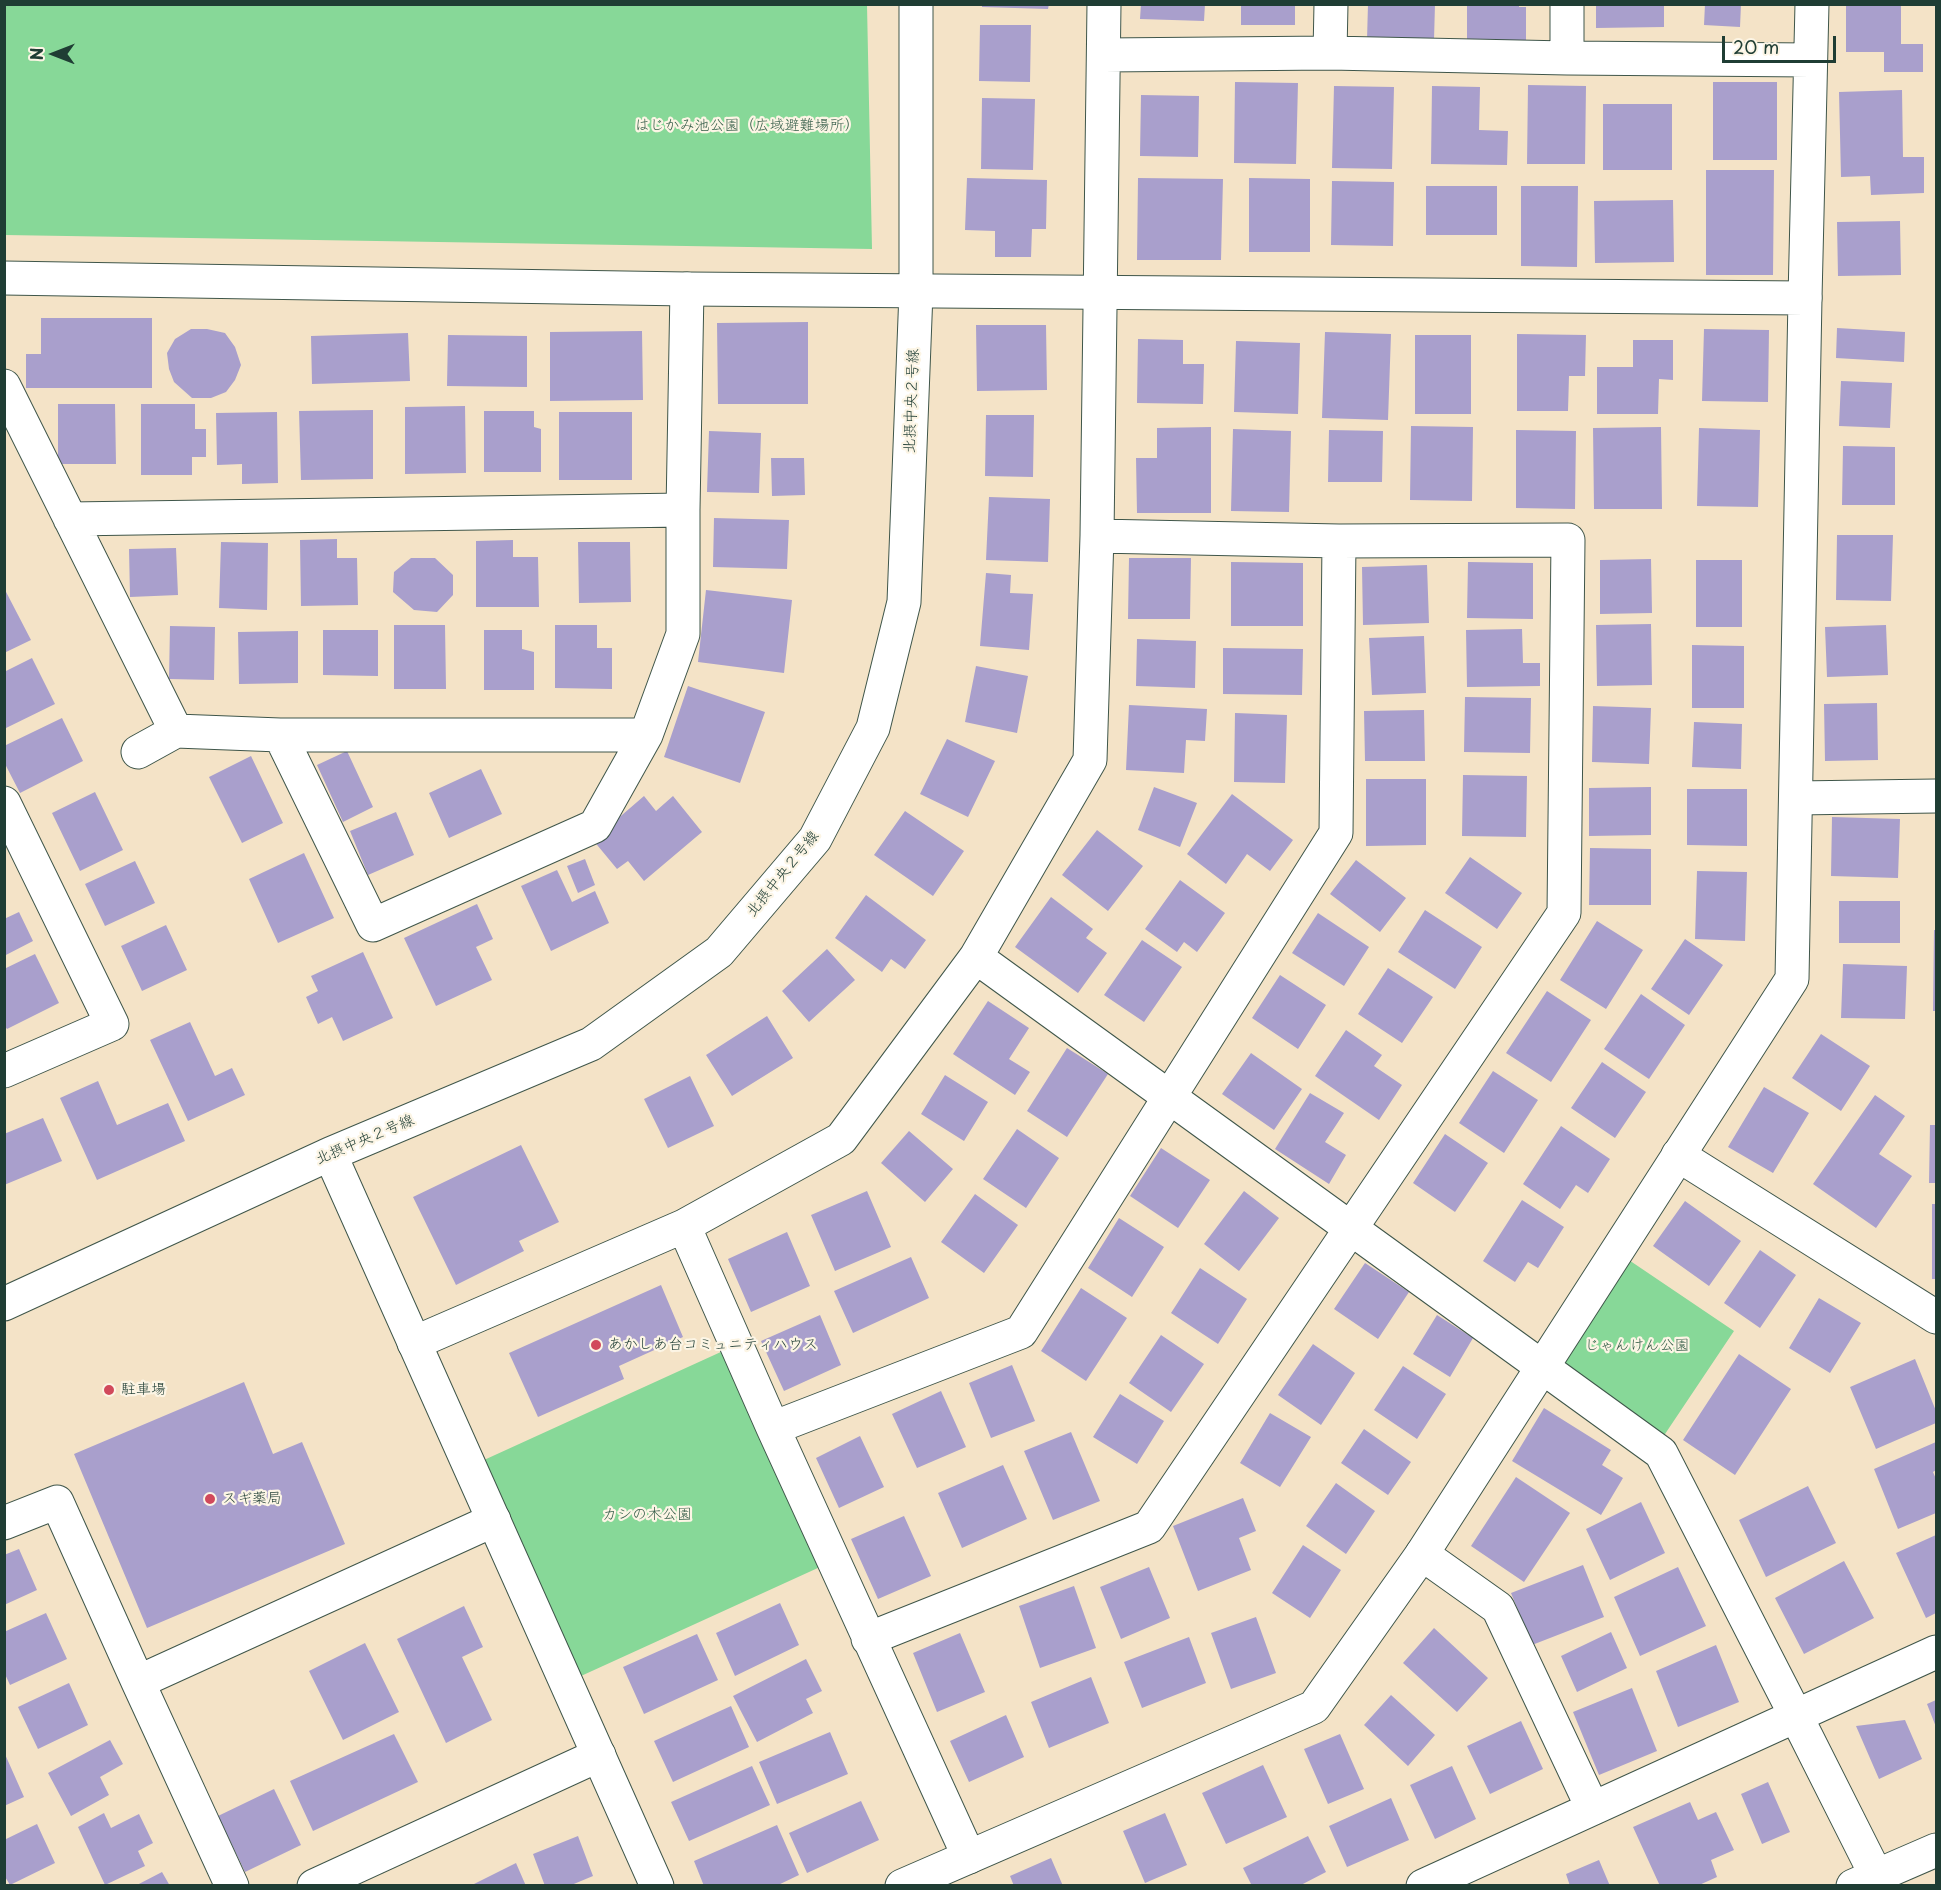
<!DOCTYPE html>
<html>
<head>
<meta charset="utf-8">
<style>
  body { margin:0 }
  #map { position:relative; width:1941px; height:1890px; overflow:hidden; background:#f4e3c7; font-family:"Playpen Sans",sans-serif }
  canvas { display:block }
  .frame { position:absolute; inset:0; border:6px solid #1f3d34; pointer-events:none }
  .north { position:absolute; left:24px; top:24px; width:60px; height:60px; -webkit-text-stroke:4px #fcf5e5; paint-order:stroke; rotate:270deg; font-size:16px; font-weight:700; line-height:24px; text-align:center; color:#1f3d34 }
  .north::after { content:''; display:block; margin:auto; width:21px; height:27px; background:#1f3d34; clip-path:polygon(50% 0,100% 100%,50% 72%,0 100%) }
  .scale { position:absolute; left:1722px; top:36px; width:114px; height:27px; box-sizing:border-box; border:3px solid #1f3d34; border-top:0; padding-left:8px; font-size:18px; line-height:21px; white-space:nowrap; color:#1f3d34; -webkit-text-stroke:4px #fcf5e5; paint-order:stroke }
</style>
</head>
<body>
<div id="map">
<canvas width="1941" height="1890"></canvas>
<div class="frame"></div>
<div class="north">N</div>
<div class="scale">20 m</div>
</div>
<script>
const ctx = document.querySelector('canvas').getContext('2d');
ctx.lineJoin = 'round';
function fill(path, color) { ctx.fillStyle = color; ctx.fill(path, 'evenodd'); }
const poly = rows => new Path2D(rows.map(r => 'M' + r).join(''));
function stroke(path, color, width, dash) { ctx.strokeStyle = color; ctx.lineWidth = width; ctx.lineCap = dash ? 'butt' : 'round'; ctx.setLineDash(dash || []); ctx.stroke(path); }
function label(font, color, halo, rows, align = 'center') {
  ctx.font = font + ' "Playpen Sans","Klee One",sans-serif'; ctx.lineWidth = 4.5; ctx.setLineDash([]); ctx.textBaseline = 'middle'; ctx.strokeStyle = halo; ctx.fillStyle = color; for (const [text, x, y, turn = 0] of rows) {
    ctx.save(); ctx.translate(x, y); ctx.rotate((+turn || 0) * Math.PI / 180); ctx.textAlign = isNaN(turn) ? turn : align; if (halo) ctx.strokeText(text, 0, 0); ctx.fillText(text, 0, 0); ctx.restore();
  }
}
const green = poly([
  [5,4,867,5,872,249,5,235],
  [1617,1252,1734,1331,1663,1437,1542,1369],
  [723,1351,820,1567,581,1676,484,1460]
]);
const building = poly([
  [982,4,1049,4,1048,9,982,7],
  [1141,4,1205,4,1204,21,1140,19],
  [1241,4,1295,4,1295,25,1241,25],
  [1368,4,1435,4,1434,40,1367,40],
  [1467,4,1519,4,1519,7,1526,7,1526,44,1467,44],
  [1596,4,1664,4,1664,27,1596,28],
  [1705,4,1741,4,1740,27,1704,25],
  [1846,4,1901,4,1901,44,1923,44,1923,72,1884,72,1884,52,1846,52],
  [980,25,1031,25,1030,82,979,81],
  [1235,82,1298,83,1296,164,1234,163],
  [1713,82,1777,82,1777,160,1713,160],
  [1528,85,1586,86,1585,164,1527,164],
  [1334,86,1394,87,1392,169,1332,168],
  [1432,86,1480,87,1479,130,1508,131,1507,165,1431,164],
  [1902,90,1903,157,1924,157,1924,193,1871,195,1870,176,1841,177,1839,92],
  [1141,95,1199,96,1198,157,1140,156],
  [982,98,1035,99,1033,170,981,169],
  [1603,104,1672,104,1672,170,1603,170],
  [1706,170,1774,170,1773,275,1706,275],
  [967,178,1047,180,1046,229,1032,229,1031,257,995,257,995,231,965,230],
  [1138,178,1223,179,1221,260,1137,260],
  [1249,178,1310,179,1310,252,1249,252],
  [1332,181,1394,182,1393,246,1331,245],
  [1426,186,1497,186,1497,235,1426,235],
  [1521,186,1578,186,1577,267,1521,266],
  [1673,200,1674,262,1595,263,1594,201],
  [1900,221,1901,275,1838,276,1837,222],
  [41,318,152,318,152,388,26,388,26,354,41,354],
  [808,322,808,404,718,404,717,323],
  [976,325,1046,325,1047,390,977,391],
  [1837,328,1905,332,1904,362,1836,358],
  [191,329,207,329,225,333,235,347,241,365,235,380,226,392,211,398,192,398,174,382,169,369,167,353,175,339],
  [1704,329,1769,330,1768,402,1702,401],
  [642,331,643,400,550,401,550,332],
  [1325,332,1391,334,1388,420,1322,418],
  [408,333,410,381,312,384,311,336],
  [1517,334,1586,335,1585,376,1569,376,1568,411,1517,411],
  [448,335,527,336,527,387,447,386],
  [1415,335,1471,335,1471,414,1415,414],
  [1138,339,1183,340,1183,364,1204,364,1203,404,1137,403],
  [1633,340,1673,340,1673,380,1659,379,1658,414,1597,414,1597,367,1633,367],
  [1236,341,1300,343,1298,414,1234,412],
  [1841,381,1892,383,1890,428,1839,426],
  [58,404,115,404,116,464,58,464],
  [141,404,195,404,195,429,206,429,206,457,192,457,192,475,141,475],
  [465,406,466,473,405,474,405,407],
  [373,410,373,479,301,480,299,411],
  [484,411,534,411,534,427,541,429,541,472,484,472],
  [277,412,278,483,242,484,242,464,217,465,216,413],
  [559,412,632,412,632,480,559,480],
  [986,415,1034,415,1033,477,985,476],
  [1411,426,1473,427,1472,501,1410,500],
  [1211,427,1211,513,1137,513,1136,458,1157,458,1157,428],
  [1661,427,1662,509,1594,509,1593,428],
  [1699,428,1760,430,1758,507,1697,506],
  [1233,429,1291,431,1289,512,1231,511],
  [1329,430,1383,431,1382,482,1328,482],
  [1516,430,1576,431,1575,509,1516,508],
  [709,431,761,433,759,493,707,492],
  [1843,446,1895,447,1895,505,1842,505],
  [771,458,804,458,805,495,772,496],
  [989,497,1050,499,1048,562,986,560],
  [714,518,789,520,787,569,713,567],
  [1837,535,1893,535,1891,601,1836,600],
  [337,539,337,558,357,558,358,605,301,606,300,540],
  [513,540,513,557,538,557,539,607,476,607,476,541],
  [221,542,268,543,267,610,219,608],
  [578,542,630,542,631,602,579,603],
  [176,548,178,595,130,597,129,549],
  [411,558,435,558,453,575,453,595,437,612,414,610,393,592,394,572],
  [1129,558,1191,558,1190,619,1128,619],
  [1651,559,1652,613,1600,614,1600,560],
  [1696,560,1742,560,1742,627,1696,627],
  [1231,562,1303,563,1303,626,1231,626],
  [1468,562,1533,563,1533,619,1467,618],
  [1427,565,1429,623,1363,625,1362,567],
  [986,573,1011,575,1010,593,1033,594,1029,650,980,646],
  [4,588,31,640,4,653],
  [706,590,792,600,784,673,698,662],
  [1651,624,1652,685,1597,686,1596,625],
  [394,625,445,625,446,689,394,689],
  [555,625,597,625,597,648,612,648,612,689,555,688],
  [1886,625,1888,675,1827,677,1825,627],
  [170,626,215,627,214,680,169,679],
  [1522,629,1523,663,1540,663,1540,686,1467,687,1466,630],
  [323,630,378,630,378,676,323,675],
  [484,630,522,630,522,649,534,652,534,690,484,690],
  [298,631,298,683,239,684,238,632],
  [1424,636,1426,693,1372,695,1369,638],
  [1137,639,1196,641,1195,688,1136,686],
  [1692,645,1744,646,1744,708,1692,708],
  [1223,648,1303,649,1302,695,1223,694],
  [32,658,55,704,4,729,4,672],
  [976,666,1028,676,1017,733,965,722],
  [688,686,765,712,740,783,664,757],
  [1465,697,1531,698,1530,753,1464,752],
  [1877,703,1878,760,1825,761,1824,704],
  [1129,705,1207,709,1205,741,1186,740,1184,773,1126,770],
  [1593,706,1651,708,1649,764,1592,762],
  [1424,710,1425,761,1365,761,1364,711],
  [1235,713,1287,715,1285,783,1234,782],
  [62,718,83,761,20,793,4,762,4,746],
  [1694,722,1742,724,1741,769,1692,767],
  [947,739,995,761,968,817,920,794],
  [347,751,373,807,343,822,317,765],
  [251,756,283,823,242,843,209,777],
  [481,769,502,814,449,838,429,793],
  [1463,775,1527,776,1526,837,1462,836],
  [1366,779,1426,779,1426,845,1366,846],
  [1154,787,1197,803,1180,847,1138,830],
  [1651,787,1651,835,1589,836,1589,788],
  [1687,789,1747,789,1747,846,1687,845],
  [95,792,123,850,80,871,52,813],
  [1232,794,1293,840,1270,871,1247,854,1226,884,1187,854],
  [644,796,656,811,673,796,702,832,644,881,628,861,617,869,593,840],
  [905,811,964,851,933,896,874,855],
  [396,812,414,855,368,875,350,831],
  [1832,817,1900,819,1898,878,1831,876],
  [1097,830,1143,866,1108,911,1062,875],
  [1590,848,1651,849,1651,905,1589,905],
  [304,853,334,918,278,943,249,879],
  [1470,857,1522,893,1497,929,1445,893],
  [585,859,595,885,578,893,567,866],
  [1356,860,1406,898,1380,932,1330,894],
  [135,861,155,903,105,926,85,884],
  [557,870,572,902,595,891,609,923,551,951,521,886],
  [1697,871,1747,872,1745,941,1695,939],
  [1180,880,1225,913,1197,952,1184,942,1177,952,1145,929],
  [866,895,926,940,905,969,891,959,882,972,835,938],
  [1051,897,1093,929,1086,938,1107,953,1078,993,1015,947],
  [1839,901,1900,901,1900,943,1839,943],
  [477,904,493,939,476,947,492,980,436,1006,404,938],
  [1425,910,1482,947,1455,989,1398,952],
  [19,912,33,941,4,956,4,919],
  [1318,913,1369,947,1344,986,1292,953],
  [1597,921,1643,950,1606,1009,1560,980],
  [166,925,187,970,142,991,121,946],
  [1934,930,1936,930,1936,1011,1933,1011],
  [1685,939,1723,965,1689,1015,1651,989],
  [1142,940,1182,967,1144,1022,1104,995],
  [827,949,855,980,809,1022,782,991],
  [363,952,393,1018,343,1041,332,1017,318,1024,306,997,318,991,311,976],
  [35,954,59,1003,7,1029,4,1025,4,969],
  [1843,964,1907,966,1905,1019,1841,1018],
  [1388,968,1433,997,1402,1043,1358,1014],
  [1280,975,1326,1005,1298,1049,1252,1018],
  [1547,991,1591,1020,1551,1082,1506,1053],
  [1641,994,1685,1025,1649,1079,1604,1049],
  [988,1001,1029,1028,1009,1059,1030,1072,1015,1095,953,1054],
  [767,1016,793,1058,732,1096,706,1055],
  [190,1022,215,1076,232,1068,245,1095,188,1121,150,1040],
  [1346,1030,1382,1055,1374,1066,1402,1085,1379,1120,1315,1076],
  [1821,1034,1870,1066,1841,1111,1792,1078],
  [1067,1048,1108,1074,1067,1137,1027,1111],
  [1251,1053,1302,1089,1274,1130,1222,1094],
  [1602,1062,1646,1092,1615,1138,1571,1108],
  [1493,1071,1538,1100,1504,1153,1459,1123],
  [945,1075,988,1102,964,1141,921,1114],
  [690,1076,714,1126,668,1148,644,1099],
  [98,1081,117,1125,168,1103,185,1141,97,1180,60,1098],
  [1764,1087,1809,1113,1773,1173,1728,1147],
  [1310,1093,1344,1113,1325,1142,1346,1155,1329,1184,1275,1149],
  [1875,1095,1905,1116,1879,1154,1912,1176,1876,1228,1813,1184],
  [43,1118,62,1161,4,1185,4,1134],
  [1930,1125,1936,1125,1936,1183,1929,1183],
  [1561,1126,1610,1159,1588,1193,1576,1185,1560,1209,1523,1184],
  [1017,1129,1059,1158,1026,1208,983,1179],
  [909,1131,953,1169,925,1202,881,1163],
  [1445,1134,1488,1163,1455,1212,1413,1183],
  [521,1145,559,1222,519,1241,524,1251,456,1285,413,1197],
  [1161,1148,1210,1180,1178,1228,1130,1196],
  [867,1191,891,1247,835,1271,811,1215],
  [1244,1191,1279,1218,1239,1271,1204,1244],
  [975,1194,1018,1225,984,1273,941,1242],
  [1522,1200,1564,1227,1538,1268,1528,1262,1515,1282,1483,1261],
  [1685,1201,1741,1241,1709,1286,1653,1246],
  [1932,1204,1936,1204,1936,1279,1932,1279],
  [1119,1218,1164,1247,1132,1297,1088,1268],
  [787,1232,810,1286,751,1312,728,1259],
  [1760,1250,1796,1275,1760,1328,1724,1303],
  [911,1257,929,1298,853,1333,834,1291],
  [1365,1263,1409,1292,1378,1339,1334,1309],
  [1200,1268,1247,1299,1218,1344,1171,1313],
  [661,1285,683,1337,619,1366,624,1379,538,1417,509,1353],
  [1081,1288,1127,1318,1086,1381,1041,1351],
  [1819,1298,1861,1323,1830,1373,1789,1348],
  [820,1315,841,1365,784,1391,761,1341],
  [1437,1315,1473,1338,1450,1377,1413,1354],
  [1161,1335,1204,1364,1171,1412,1129,1383],
  [1313,1344,1355,1373,1321,1425,1278,1395],
  [1739,1354,1791,1389,1735,1475,1683,1440],
  [1915,1359,1936,1411,1936,1423,1876,1449,1850,1387],
  [1012,1365,1035,1421,991,1438,969,1383],
  [1403,1366,1446,1394,1417,1439,1374,1410],
  [244,1382,273,1454,302,1442,345,1544,147,1628,74,1454],
  [941,1391,966,1447,917,1468,892,1414],
  [1120,1394,1164,1421,1137,1464,1093,1437],
  [1544,1408,1611,1450,1602,1465,1623,1478,1601,1515,1512,1461],
  [1270,1413,1311,1437,1280,1487,1240,1463],
  [1364,1429,1411,1462,1388,1495,1341,1463],
  [1071,1432,1100,1501,1053,1520,1024,1451],
  [860,1436,884,1487,839,1508,816,1458],
  [1936,1442,1936,1470,1933,1472,1936,1479,1936,1513,1898,1529,1874,1469],
  [1003,1465,1027,1519,962,1548,938,1493],
  [1516,1477,1570,1513,1524,1582,1471,1546],
  [1336,1483,1375,1511,1346,1554,1306,1526],
  [1808,1486,1836,1543,1766,1577,1739,1520],
  [1243,1498,1256,1531,1239,1538,1251,1570,1198,1591,1173,1526],
  [1641,1502,1665,1553,1610,1580,1586,1529],
  [904,1516,931,1576,878,1599,851,1539],
  [1936,1535,1936,1613,1926,1618,1896,1553],
  [1303,1545,1341,1570,1310,1618,1272,1593],
  [19,1549,37,1590,4,1605,4,1555],
  [1844,1561,1874,1618,1804,1654,1775,1598],
  [1583,1565,1604,1617,1532,1645,1511,1593],
  [1149,1567,1170,1618,1121,1639,1100,1587],
  [1678,1567,1706,1626,1640,1656,1614,1597],
  [1074,1586,1096,1648,1040,1668,1019,1606],
  [780,1603,799,1645,735,1676,716,1633],
  [464,1606,483,1647,462,1657,492,1720,446,1743,397,1639],
  [46,1613,67,1659,10,1685,4,1672,4,1632],
  [1256,1617,1276,1673,1231,1689,1211,1633],
  [1434,1628,1488,1678,1457,1712,1403,1663],
  [1611,1632,1627,1668,1577,1692,1561,1656],
  [960,1633,985,1692,937,1712,913,1653],
  [697,1634,718,1680,644,1714,623,1667],
  [1189,1637,1206,1683,1142,1708,1124,1662],
  [365,1643,399,1712,343,1740,309,1671],
  [1716,1645,1739,1702,1678,1727,1656,1671],
  [806,1659,822,1691,806,1699,813,1713,757,1742,733,1696],
  [1091,1677,1109,1723,1049,1748,1031,1702],
  [69,1683,88,1725,38,1749,18,1707],
  [1632,1688,1657,1751,1599,1775,1573,1712],
  [1391,1695,1435,1735,1408,1766,1364,1725],
  [1936,1700,1936,1727,1927,1704],
  [731,1706,749,1747,673,1782,654,1741],
  [1006,1715,1024,1757,969,1782,950,1741],
  [1905,1720,1922,1759,1879,1779,1856,1726],
  [1521,1721,1543,1769,1490,1794,1467,1746],
  [830,1732,848,1774,777,1804,759,1762],
  [394,1734,418,1782,313,1831,290,1781],
  [1340,1734,1364,1789,1328,1804,1304,1749],
  [110,1740,123,1764,100,1777,109,1795,71,1816,48,1773],
  [4,1752,24,1797,4,1806],
  [1263,1765,1287,1817,1226,1844,1202,1793],
  [752,1766,770,1805,689,1841,671,1802],
  [1452,1766,1476,1819,1435,1839,1410,1785],
  [1768,1782,1790,1832,1762,1844,1741,1794],
  [274,1789,301,1845,245,1872,218,1816],
  [1391,1798,1409,1840,1347,1867,1329,1826],
  [861,1801,879,1840,807,1873,789,1833],
  [1690,1802,1698,1820,1716,1812,1734,1850,1711,1860,1717,1877,1697,1886,1660,1886,1633,1827],
  [104,1813,111,1828,139,1814,153,1843,138,1851,145,1866,105,1885,78,1827],
  [1165,1813,1187,1865,1145,1883,1123,1831],
  [37,1824,55,1863,10,1885,4,1875,4,1840],
  [777,1825,799,1875,776,1886,704,1886,694,1861],
  [578,1836,593,1876,569,1886,545,1886,533,1854],
  [1308,1836,1326,1872,1299,1886,1252,1886,1243,1868],
  [1051,1858,1063,1886,1014,1886,1010,1876],
  [1599,1860,1610,1886,1570,1886,1566,1874],
  [516,1863,526,1886,470,1886],
  [162,1872,170,1886,135,1886]
]);
const minor = poly([
  [1330,53,1331,4],
  [1104,55,1330,53,1567,58,1810,60],
  [1567,58,1567,4],
  [1805,298,1812,4],
  [4,386,176,731,280,735,646,735],
  [70,519,683,510],
  [280,735,373,925,595,826,646,735,683,634,683,510,687,289],
  [138,752,176,731],
  [1796,798,1936,796],
  [4,803,112,1024,4,1071],
  [976,957,1661,1453,1796,1716,1876,1875],
  [1678,1155,1936,1317],
  [684,1226,773,1428,969,1857],
  [414,1343,684,1226,841,1139,976,957,1090,760,1097,536,1104,4],
  [773,1428,1021,1332,1336,833,1339,541],
  [4,1523,57,1502,138,1682,232,1886],
  [1422,1554,1498,1608,1592,1807],
  [868,1639,1149,1527,1564,913,1568,540,1339,541,1097,536],
  [138,1682,494,1520],
  [314,1886,599,1755],
  [1423,1886,1936,1652]
]);
const tertiary = poly([
  [4,278,687,289,1805,298,1792,979,1422,1554,1314,1707,902,1886],
  [330,1154,657,1886],
  [4,1304,330,1154,591,1044,719,952,815,839,873,728,904,602,916,292,916,4],
  [1853,1886,1936,1850]
]);
const markers = [
  [596,1345,6,"#d1495b"],
  [109,1390,6,"#d1495b"],
  [210,1499,6,"#d1495b"]
];
const parkNames = [
  ["はじかみ池公園（広域避難場所）",747,126],
  ["じゃんけん公園",1637,1346],
  ["カシの木公園",647,1515]
];
const streetNames = [
  ["北摂中央２号線",912,401,-88],
  ["北摂中央２号線",783,874,-51],
  ["北摂中央２号線",365,1140,-23]
];
const poiNames = [
  ["あかしあ台コミュニティハウス",608,1345],
  ["駐車場",121,1390],
  ["スギ薬局",222,1499]
];
fill(green, '#87d898');
fill(building, '#a99fcc');
stroke(minor, '#3f564a', 35);
stroke(tertiary, '#3f564a', 35);
stroke(minor, '#fff', 33);
stroke(tertiary, '#fff', 33);
for (const [x, y, r, color] of markers) { const dot = new Path2D(); dot.arc(x, y, r, 0, 2 * Math.PI); ctx.fillStyle = color; ctx.fill(dot); stroke(dot, '#fcf5e5', 2); }
label('15px', '#345c48', '#fcf5e5', parkNames);
label('15px', '#1f3d34', '#fcf5e5', streetNames);
label('15px', '#1f3d34', '#fcf5e5', poiNames, 'left');
</script>
</body>
</html>
